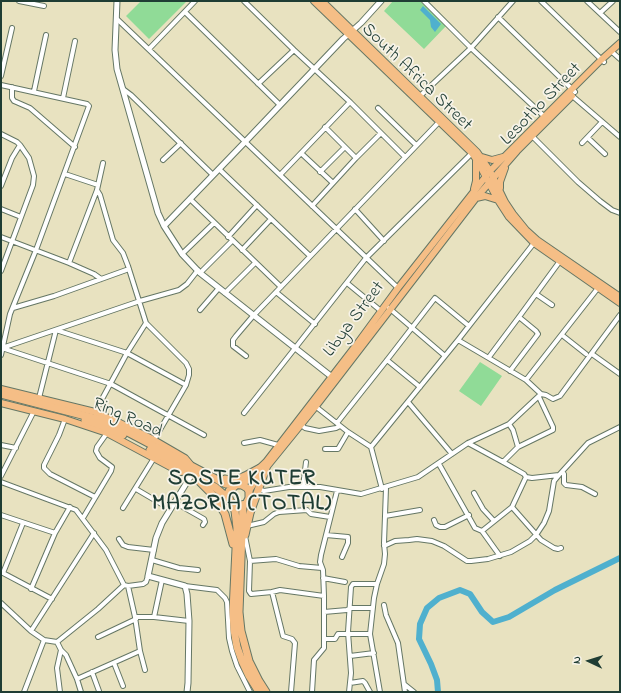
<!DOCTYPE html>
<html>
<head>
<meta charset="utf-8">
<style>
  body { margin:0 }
  #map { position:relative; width:621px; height:693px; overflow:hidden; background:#e8e2c0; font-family:"Indie Flower",sans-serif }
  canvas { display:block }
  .frame { position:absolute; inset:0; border:2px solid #1f3d34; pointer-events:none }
  .north { position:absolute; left:569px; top:641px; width:40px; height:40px; -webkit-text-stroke:3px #f7f3e8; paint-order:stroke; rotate:274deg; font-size:11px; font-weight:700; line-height:16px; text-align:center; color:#1f3d34 }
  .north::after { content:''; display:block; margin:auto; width:14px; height:18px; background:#1f3d34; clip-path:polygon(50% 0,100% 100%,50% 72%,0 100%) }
</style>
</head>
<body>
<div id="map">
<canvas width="621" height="693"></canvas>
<div class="frame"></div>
<div class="north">N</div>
</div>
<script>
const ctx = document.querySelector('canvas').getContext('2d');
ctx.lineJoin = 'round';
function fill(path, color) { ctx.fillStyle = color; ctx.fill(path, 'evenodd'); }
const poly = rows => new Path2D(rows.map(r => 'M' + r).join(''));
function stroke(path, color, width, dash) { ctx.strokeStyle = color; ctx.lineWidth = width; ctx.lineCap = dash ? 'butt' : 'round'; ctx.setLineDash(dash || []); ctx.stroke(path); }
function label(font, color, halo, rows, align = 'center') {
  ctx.font = font + ' "Indie Flower",sans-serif'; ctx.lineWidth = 3.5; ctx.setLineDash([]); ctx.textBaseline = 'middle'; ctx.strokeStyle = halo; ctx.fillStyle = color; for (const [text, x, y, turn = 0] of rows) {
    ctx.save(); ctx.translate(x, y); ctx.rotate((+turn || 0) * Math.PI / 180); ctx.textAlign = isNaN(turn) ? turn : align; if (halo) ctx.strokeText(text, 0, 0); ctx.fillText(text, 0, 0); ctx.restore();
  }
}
const green = poly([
  [141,1,187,1,149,39,126,16],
  [393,1,420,1,446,26,424,49,384,11],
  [480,362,502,376,481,406,459,391]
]);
const water = poly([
  [423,6,441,24,435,32,431,27,430,20,420,10]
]);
const river = poly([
  [438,692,437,680,431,664,419,639,420,624,427,608,439,598,460,590,470,594,482,612,493,622,509,617,555,590,620,558]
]);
const minor = poly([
  [19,1,44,6],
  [244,1,294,50,350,102,405,157],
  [424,1,471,48,546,118],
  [541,1,604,62],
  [587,1,620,32],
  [185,12,280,105],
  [600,13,613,1],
  [498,17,575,92],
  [117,19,398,288],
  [149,49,195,1],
  [611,51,620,59],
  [1,76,12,28],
  [258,84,294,50],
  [1,85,87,104,89,106,36,250,10,314,1,355],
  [12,87,12,98,14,101,30,108,75,147],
  [123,89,131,95,213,175],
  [34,91,46,35],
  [570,94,620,137],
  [420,96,471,48,513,1],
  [63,98,75,41],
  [378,108,416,145],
  [325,127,356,158],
  [1,134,17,142,20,145,29,158,34,176,33,185,1,271],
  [530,134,578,182,600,201,612,210,620,213],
  [588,138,605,154],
  [582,143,602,122],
  [301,153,333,183],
  [163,160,181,143],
  [219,169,310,256],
  [320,172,345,147],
  [65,174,98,185],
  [280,175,350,102],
  [1,186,12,158,20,145],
  [97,190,100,195,113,240,123,253,128,266,146,323,186,363,189,369,189,375,186,385,154,440],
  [190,199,281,287],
  [312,206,356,158,381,133],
  [1,209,21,217],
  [355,209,384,241],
  [1,237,69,263,94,274,101,279],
  [228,237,257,205],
  [242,250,271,219],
  [182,254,214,223],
  [69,263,97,190,103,163],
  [200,273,232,241],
  [347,283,381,311],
  [276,292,315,324],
  [225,293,255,263],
  [536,294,552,305],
  [13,308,54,296,129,269],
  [389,308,445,356],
  [200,310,219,288],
  [562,335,586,354],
  [458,340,526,380,541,394],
  [2,348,111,384,204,435],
  [2,348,140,301,179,290,187,284,198,270],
  [592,354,620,374],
  [246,356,233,346,233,340,236,336,253,316,440,121],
  [489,357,519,317,560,261],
  [387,360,420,387],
  [510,371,538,334,536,331,519,317],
  [526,380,598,288],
  [39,398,56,330,127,353,186,385],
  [408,402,452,454],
  [315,406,348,432,371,447,382,489],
  [95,412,127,353,146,323],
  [244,413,366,258,472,153],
  [65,419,59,435,44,465,44,468,50,474,95,497],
  [337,423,387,360,435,298,469,326],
  [300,424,305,428,319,431,336,428,340,426],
  [509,424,513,430,518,447],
  [244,443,260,440,278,445],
  [468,443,503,462,524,474,526,477,532,478,559,475],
  [1,445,16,448],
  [371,447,458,340,534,243],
  [325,449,338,449,348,432],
  [503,462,518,447,553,430,553,427,539,397],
  [439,464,475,528,482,531,500,556],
  [562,472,564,474,564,483,566,485,582,487,595,494],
  [1,476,34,411],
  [1,482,76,510,106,550,124,585],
  [303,487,306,462],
  [136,489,170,509],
  [258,489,264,491,289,487,320,487,361,494,418,477,468,443,509,424,541,394,546,395,553,399,560,396,620,315],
  [474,493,483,509,494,521],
  [174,502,204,519,205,522,203,525],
  [512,507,541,540,554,548,558,549,561,548],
  [123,508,154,458],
  [1,515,55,533],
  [385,516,420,510],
  [83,518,111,471,112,467,100,458,96,451,97,447,107,433],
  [434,520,436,525,440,527,445,527,469,515],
  [247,526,264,522,274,514,279,512,307,510,311,514,330,517],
  [482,531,512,507,526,477],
  [326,535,348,537,348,543,342,557],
  [245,536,250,561,249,591,251,594,272,592,280,590,324,596],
  [119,539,123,545,128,547,154,550],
  [384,546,395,541,409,540,417,539,432,541,444,546,467,561,471,561,488,559,511,552,530,541,536,535,544,523,549,511,554,481,559,475,588,443,620,427],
  [152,560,179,568,198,570],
  [250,561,276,559,299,566,322,568],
  [1,572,52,599],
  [3,573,23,523],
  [323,578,345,582],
  [128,586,135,617,140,651,145,670],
  [185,586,217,590,225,598,227,602,229,638,232,651,237,666,250,692],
  [31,589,55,533,70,507],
  [272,592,283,636,292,639,295,643,291,692],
  [1,603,31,631,44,640,57,642,98,609,124,585,128,586,143,584,146,582,148,576],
  [384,605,386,615,398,643,405,692],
  [324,612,347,610,350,608,372,608],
  [135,617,154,617,189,621],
  [154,617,162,580],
  [31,631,94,533],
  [98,637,136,619],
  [325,639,335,639,338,634,370,634],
  [57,642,61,650,66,655,77,679,81,692],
  [350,656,374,653],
  [114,663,123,686],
  [92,672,99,691],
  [77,679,140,651],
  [350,683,363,681,365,683,370,692],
  [404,684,414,692],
  [24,692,44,640],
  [60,692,57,668,61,650],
  [312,692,314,660,324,648,324,596,323,570,320,562,321,555,337,491],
  [349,692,351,673,348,632,351,587,353,584,377,584],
  [380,692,370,634,374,598,377,584,384,564,385,554,384,543,386,488]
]);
const tertiary = poly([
  [117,1,115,50,117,69,158,213,164,226,182,254,200,273,332,377],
  [164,226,245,142,343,39,361,23,381,1],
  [187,692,188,683,189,621,187,594,185,586,148,576,156,538,162,523,192,474]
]);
const primary = poly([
  [314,1,472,153,478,162,498,200,509,217,534,243,620,303],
  [322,1,477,152,490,171,505,202,513,214,526,230,537,240,620,297],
  [482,157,492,160,503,157],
  [500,188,500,182,505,168],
  [474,189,476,181,476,161],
  [476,198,485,196,498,200],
  [1,389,95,412,120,423,154,440,185,458,190,464],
  [1,403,65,419,107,433,176,470,181,472,188,471],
  [242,485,266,462,357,344,398,288,490,171,601,60,620,43],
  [249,491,256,480,316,406,476,198,517,151,572,96]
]);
const trunk = poly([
  [1,394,101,420,116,426,218,480,226,484,242,485,247,488,249,491,249,498,246,504,237,506,230,502],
  [85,420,109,428,123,435],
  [150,450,215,487,229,499],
  [225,479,233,481,245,476,260,468],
  [199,481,214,496,225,514,233,544],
  [236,485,229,491,228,496,235,511,237,528,233,611,234,630,237,647,242,661,249,676,259,692],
  [243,505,239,612,241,631,249,661,259,681,266,692],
  [245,535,250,513,266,468]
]);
const streetNames = [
  ["South Africa Street",416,78,44],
  ["Lesotho Street",542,105,-46],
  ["Libya Street",355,320,-53],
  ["Ring Road",127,419,24]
];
const districtNames = [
  ["SOSTE KUTER",242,480],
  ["MAZORIA (TOTAL)",242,505]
];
fill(green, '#90db97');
fill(water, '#4fb0ce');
stroke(river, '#4fb0ce', 6);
stroke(minor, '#657765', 6);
stroke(tertiary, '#657765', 7);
stroke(primary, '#657765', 8);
stroke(trunk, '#657765', 9);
stroke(minor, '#fff', 4);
stroke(tertiary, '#fff', 5);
stroke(primary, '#f5be86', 6);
stroke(trunk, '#f5be86', 7);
label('18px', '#1f3d34', '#f7f3e8', streetNames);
ctx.letterSpacing = '1px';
label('bold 22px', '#1f3d34', '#f7f3e8', districtNames);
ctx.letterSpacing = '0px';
</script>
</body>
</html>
